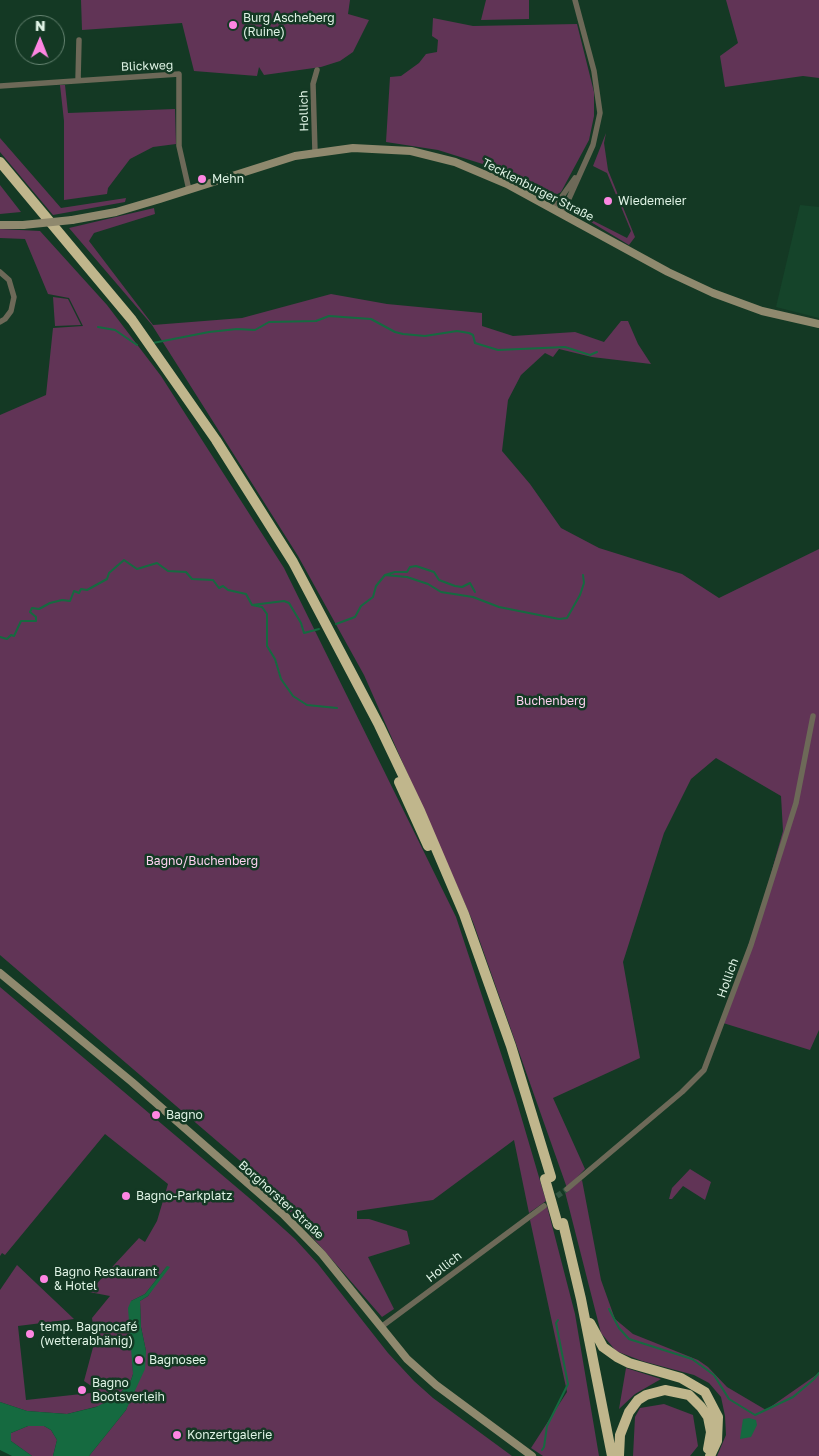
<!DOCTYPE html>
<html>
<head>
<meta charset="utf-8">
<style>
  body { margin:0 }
  #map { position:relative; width:819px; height:1456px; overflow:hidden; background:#143924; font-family:"Golos Text",sans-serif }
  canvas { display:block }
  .north { position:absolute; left:15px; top:15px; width:50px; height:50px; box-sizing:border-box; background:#143924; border:1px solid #658371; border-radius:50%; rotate:1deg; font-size:14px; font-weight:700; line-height:20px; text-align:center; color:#dff3e5 }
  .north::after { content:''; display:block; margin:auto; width:18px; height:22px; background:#fd86e2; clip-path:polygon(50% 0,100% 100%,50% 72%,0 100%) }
</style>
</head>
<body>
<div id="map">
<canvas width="819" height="1456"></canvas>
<div class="north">N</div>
</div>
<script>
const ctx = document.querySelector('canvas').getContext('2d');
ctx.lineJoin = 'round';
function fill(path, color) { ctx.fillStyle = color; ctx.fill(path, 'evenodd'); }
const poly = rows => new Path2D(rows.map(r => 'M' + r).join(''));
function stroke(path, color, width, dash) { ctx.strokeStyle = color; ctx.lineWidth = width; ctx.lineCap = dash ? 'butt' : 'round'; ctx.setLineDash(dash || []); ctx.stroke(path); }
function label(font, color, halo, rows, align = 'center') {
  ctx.font = font + ' "Golos Text",sans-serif'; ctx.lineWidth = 5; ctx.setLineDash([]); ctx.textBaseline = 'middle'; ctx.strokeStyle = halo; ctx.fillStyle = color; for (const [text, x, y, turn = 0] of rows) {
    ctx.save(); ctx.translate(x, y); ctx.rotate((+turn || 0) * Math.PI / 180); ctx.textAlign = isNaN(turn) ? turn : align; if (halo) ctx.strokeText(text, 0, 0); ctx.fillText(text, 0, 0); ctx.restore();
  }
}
const built = poly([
  [800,205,819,207,819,318,776,307]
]);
const green = poly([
  [81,0,350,0,348,14,369,20,353,52,340,61,321,67,264,75,259,67,257,76,194,71,182,23,82,30],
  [486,0,529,0,529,19,481,20],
  [726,0,819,0,819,78,803,76,725,87,720,56,738,43],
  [433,18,473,26,577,24,594,92,594,116,589,140,561,192,552,197,489,166,438,150,386,142,390,77,401,76,419,63,426,54,437,52,438,40,432,36],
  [60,85,65,85,68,113,175,109,176,144,153,147,130,159,108,188,107,194,64,200,64,121],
  [606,133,604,143,608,170,635,237,629,245,571,210,577,209,576,212,627,238,631,231,607,173,593,166],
  [0,138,61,208,126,198,125,202,53,215,0,152],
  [0,185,21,212,0,214],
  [154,208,155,214,94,233,89,241,153,325,242,318,331,294,387,304,482,313,482,326,513,336,575,332,604,342,621,321,628,321,638,344,651,364,592,357,559,349,553,357,545,353,521,375,508,400,502,451,530,484,561,528,599,548,682,574,719,598,819,549,819,1030,810,1050,720,1022,751,945,783,831,781,796,716,758,691,779,664,833,623,962,640,1058,553,1098,585,1169,567,1188,473,922,364,675,298,556,152,325,69,228],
  [0,229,40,231,107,305,161,376,284,568,456,917,516,1099,546,1201,529,1213,514,1140,433,1200,357,1211,357,1219,369,1219,407,1231,410,1244,368,1257,394,1309,382,1317,280,1200,245,1165,0,955,0,415,46,395,53,328,83,326,69,298,48,294,25,239,0,238],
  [53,297,68,299,81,325,55,326],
  [0,987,254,1202,295,1239,318,1264,388,1353,414,1381,433,1398,512,1456,89,1456,126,1410,146,1351,141,1327,140,1301,148,1296,167,1266,145,1294,131,1301,133,1374,131,1380,118,1396,103,1405,67,1414,27,1411,0,1402,0,1290,17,1265,74,1319,18,1326,26,1400,100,1392,84,1381,95,1340,92,1318,110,1296,89,1292,139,1238,145,1242,157,1221,168,1184,105,1134,5,1255,2,1253,0,1256],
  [690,1169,711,1182,705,1200,683,1186,672,1199,669,1199,672,1188],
  [582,1180,601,1280,615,1319,633,1334,698,1360,708,1367,727,1387,766,1410,819,1373,819,1456,717,1456,726,1435,725,1416,721,1397,709,1383,694,1375,642,1361,616,1351,601,1333,565,1192],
  [547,1206,575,1314,599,1456,543,1456,531,1448,567,1392,530,1220],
  [626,1368,661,1379,635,1394,619,1409],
  [664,1404,693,1415,698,1446,690,1456,633,1456,635,1417,640,1408],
  [28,1426,44,1426,51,1430,57,1440,53,1456,32,1456,11,1441,11,1433]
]);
const water = poly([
  [167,1266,170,1267,148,1296,140,1301,141,1327,146,1351,145,1369,126,1410,89,1456,53,1456,57,1440,51,1430,44,1426,28,1426,11,1433,11,1441,32,1456,12,1456,0,1450,0,1402,27,1411,67,1414,96,1407,118,1396,131,1380,133,1374,128,1308,131,1301,145,1294],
  [749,1418,756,1420,757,1425,751,1437,740,1439,743,1419]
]);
const stream = poly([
  [98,327,115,330,137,345],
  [153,343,209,332,237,329,255,330,269,322,316,321,329,316,371,319,395,332,403,334,425,336,457,331,469,333,473,335,475,343,498,350,565,347,590,355,597,352],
  [385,575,395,572,407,572,410,567,416,566,434,572,439,580,455,586,462,587,470,583,475,592],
  [252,605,262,607,267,614,267,646,275,659,281,679,293,696,307,705,337,708],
  [336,624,355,617,361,606,373,597,376,586,385,575,407,577,428,584,441,592,473,597,499,607,559,619,567,618,580,595,584,583,583,575],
  [0,637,7,639,11,635,14,636,21,621,36,621,36,617,30,612,32,608,39,609,50,603,62,600,70,601,74,591,79,593,81,589,87,590,107,579,109,573,124,560,137,569,157,563,168,571,186,572,192,579,213,580,219,588,223,586,228,590,246,594,252,605,284,601,289,603,301,623,304,633,319,629],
  [609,1309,619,1328,629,1339,692,1359,714,1375,729,1399,755,1415,793,1397,813,1380],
  [814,1379,819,1373],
  [542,1450,544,1447,547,1426,568,1384,556,1323,558,1320]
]);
const streetTunnel = poly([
  [550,1201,567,1189]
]);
const street = poly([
  [78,80,79,40],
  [0,86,179,74,179,146,189,190],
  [315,152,313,84,317,70],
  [553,209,575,178],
  [562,214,593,145,600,113,594,71,575,0],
  [0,272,9,280,14,297,11,311,5,319,0,322],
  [567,1189,682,1092,704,1070,751,945,796,803,813,716],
  [381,1327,544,1206]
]);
const secondary = poly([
  [72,220,116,212,160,199,295,156,353,148,411,151,455,162,507,184,668,272,713,293,762,311,819,324],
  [0,225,23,225],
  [0,973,132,1082,283,1214,322,1254,407,1359,436,1385,532,1456]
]);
const highway = poly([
  [0,162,132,320,216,440,293,562,379,725,420,811,464,914,511,1046,551,1177],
  [399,782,428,846],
  [563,1223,581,1299,612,1456],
  [590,1323,603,1347,617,1357,629,1363,681,1378,705,1392,718,1417,717,1441,710,1456],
  [619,1456,620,1435,629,1412,638,1400,646,1395,665,1390,689,1395,701,1407,708,1417,711,1432,708,1449]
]);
const secondaryBridge = poly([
  [23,225,72,220]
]);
const highwayBridge = poly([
  [545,1179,558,1225]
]);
const markers = [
  [233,25,5,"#fd86e2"],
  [202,179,5,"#fd86e2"],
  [608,201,5,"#fd86e2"],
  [156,1115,5,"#fd86e2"],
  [126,1196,5,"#fd86e2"],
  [44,1279,5,"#fd86e2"],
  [30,1334,5,"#fd86e2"],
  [139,1360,5,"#fd86e2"],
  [82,1390,5,"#fd86e2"],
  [177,1435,5,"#fd86e2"]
];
const poiNames = [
  ["Burg Ascheberg",243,18],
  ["(Ruine)",243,32],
  ["Mehn",212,179],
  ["Wiedemeier",618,201],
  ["Bagno",166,1115],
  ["Bagno-Parkplatz",136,1196],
  ["Bagno Restaurant",54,1272],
  ["& Hotel",54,1286],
  ["temp. Bagnocafé",40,1327],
  ["(wetterabhänig)",40,1341],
  ["Bagnosee",149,1360],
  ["Bagno",92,1383],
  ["Bootsverleih",92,1397],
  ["Konzertgalerie",187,1435]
];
const streetNames = [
  ["Blickweg",147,66,-2],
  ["Hollich",304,111,-91],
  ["Tecklenburger Straße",538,190,27],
  ["Hollich",728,978,-70],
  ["Borghorster Straße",281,1200,42],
  ["Hollich",444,1267,-38]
];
const parkNames = [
  ["Buchenberg",551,701],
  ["Bagno/Buchenberg",202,861]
];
fill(built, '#15442a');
fill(green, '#613456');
fill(water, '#156a40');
stroke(stream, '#156a40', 2);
stroke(streetTunnel, '#325541', 5.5, [5.5, 3]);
stroke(street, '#6d6958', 5.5);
stroke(secondary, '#8f896e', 8);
stroke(highway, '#c0b68c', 10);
stroke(secondaryBridge, '#8f896e', 8);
stroke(highwayBridge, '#c0b68c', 10);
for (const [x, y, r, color] of markers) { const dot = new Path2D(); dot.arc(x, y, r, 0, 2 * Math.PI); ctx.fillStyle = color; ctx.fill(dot); stroke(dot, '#143924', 2); }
label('12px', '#dff3e5', '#143924', poiNames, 'left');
label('12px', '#dff3e5', '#143924', streetNames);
label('12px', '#fdd1f0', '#143924', parkNames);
</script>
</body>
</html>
